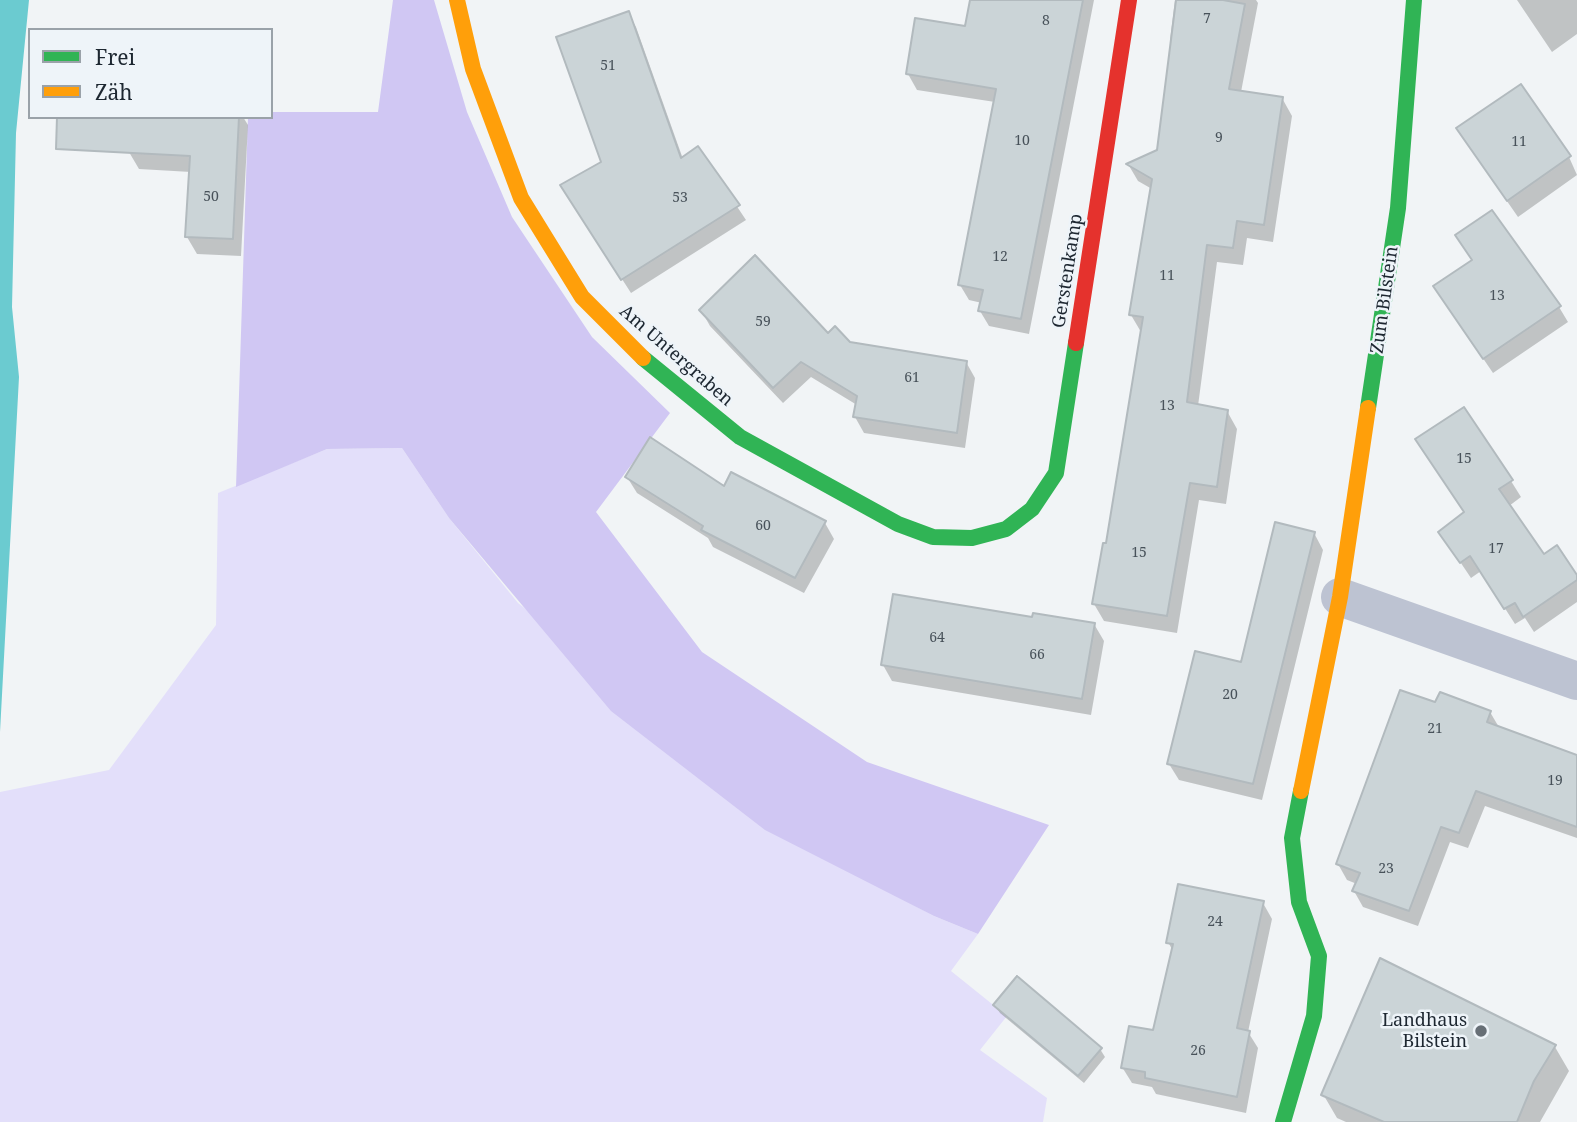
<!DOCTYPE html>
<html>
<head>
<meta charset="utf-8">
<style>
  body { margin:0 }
  #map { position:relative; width:1577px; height:1122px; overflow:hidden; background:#f1f4f6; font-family:"Noto Serif",serif }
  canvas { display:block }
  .legend { position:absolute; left:28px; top:28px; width:245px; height:91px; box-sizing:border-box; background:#eef4f9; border:2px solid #9aa2a9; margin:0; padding:9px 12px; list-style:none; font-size:21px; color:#1d2731 }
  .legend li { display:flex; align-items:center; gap:14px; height:35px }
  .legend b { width:35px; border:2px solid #9aa2a9 }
</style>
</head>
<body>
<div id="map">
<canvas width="1577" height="1122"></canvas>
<ul class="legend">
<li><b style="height:9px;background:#30b455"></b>Frei</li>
<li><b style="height:9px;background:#ff9f0a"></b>Zäh</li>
</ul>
</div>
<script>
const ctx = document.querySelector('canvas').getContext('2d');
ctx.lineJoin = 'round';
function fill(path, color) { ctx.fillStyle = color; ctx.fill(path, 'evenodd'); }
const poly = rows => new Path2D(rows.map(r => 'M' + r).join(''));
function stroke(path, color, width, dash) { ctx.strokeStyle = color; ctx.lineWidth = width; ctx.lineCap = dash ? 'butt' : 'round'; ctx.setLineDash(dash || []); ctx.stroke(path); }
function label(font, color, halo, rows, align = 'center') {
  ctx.font = font + ' "Noto Serif",serif'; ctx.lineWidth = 5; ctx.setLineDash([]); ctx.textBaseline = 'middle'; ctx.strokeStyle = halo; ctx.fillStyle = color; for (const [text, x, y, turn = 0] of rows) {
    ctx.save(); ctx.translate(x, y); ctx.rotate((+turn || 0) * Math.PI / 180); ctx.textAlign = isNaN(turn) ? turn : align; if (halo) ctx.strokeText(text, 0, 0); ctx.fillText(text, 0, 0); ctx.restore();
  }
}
const green = poly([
  [402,448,449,518,518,603,883,889,934,916,978,934,951,971,1007,1016,980,1050,1047,1098,1043,1122,0,1122,0,792,109,770,216,625,218,493,327,449]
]);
const forest = poly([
  [393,0,434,0,467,112,512,217,592,337,670,413,596,512,702,652,867,762,1049,825,978,934,934,916,765,830,611,711,449,518,402,448,327,449,236,487,248,117,271,117,271,112,378,112]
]);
const water = poly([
  [0,0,29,0,16,133,12,307,19,377,0,732]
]);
const shadow = poly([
  [972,0,1094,0,1029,334,989,326,980,311,982,303,969,300,960,285,995,102,917,90,908,74,966,28],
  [1175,0,1256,0,1258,3,1241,92,1282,98,1292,116,1273,242,1247,238,1243,265,1217,262,1198,406,1227,411,1237,429,1226,504,1199,500,1177,633,1104,621,1094,604,1108,545,1141,332,1131,315,1152,189,1138,181,1128,164,1159,151,1174,46,1170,40],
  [1517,0,1577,0,1577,34,1552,52],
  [628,13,636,27,683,159,698,148,746,220,631,293,571,200,603,162],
  [1520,87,1569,157,1577,175,1518,217,1468,145],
  [193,117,243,117,248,125,241,256,197,254,187,237,191,172,139,169,129,152],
  [1444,301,1559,307,1568,322,1493,373],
  [701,310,828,335,849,344,966,362,975,378,965,448,864,433,855,417,857,405,811,377,783,403,710,326],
  [1427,456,1511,481,1521,497,1509,506,1544,557,1577,579,1577,602,1534,632,1525,618,1515,624,1481,571,1471,578,1440,532,1466,513],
  [627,477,725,488,825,523,834,539,804,593,713,547,708,538,637,493],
  [1314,533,1323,550,1262,800,1179,780,1169,764,1243,664],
  [1033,619,1094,624,1104,641,1091,715,892,681,883,665],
  [1436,704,1490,712,1500,729,1577,757,1577,838,1485,806,1468,848,1450,842,1418,926,1363,907,1354,891,1357,884,1347,880,1338,864],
  [1263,903,1272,919,1248,1032,1258,1048,1246,1113,1156,1094,1152,1087,1132,1083,1122,1067,1155,1032,1173,951,1168,942],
  [995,1005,1100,1049,1105,1057,1084,1083,1000,1013],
  [1555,1047,1569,1071,1540,1122,1346,1122,1337,1118,1323,1094]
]);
const building = poly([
  [970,0,1083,0,1021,319,978,311,983,290,958,285,996,89,906,74,915,18,965,26,970,0],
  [1176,0,1223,0,1245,4,1229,89,1283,97,1264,225,1237,221,1233,248,1207,245,1187,402,1228,410,1217,487,1190,483,1167,616,1092,604,1103,543,1106,543,1143,317,1129,315,1152,179,1126,164,1157,150,1176,0],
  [629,11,681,158,698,146,740,205,621,280,560,185,601,162,556,37,629,11],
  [1521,84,1571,156,1507,201,1456,128,1521,84],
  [57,117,239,117,233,239,185,237,190,156,56,149,57,117],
  [1492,210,1561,306,1483,359,1433,286,1472,260,1455,235,1492,210],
  [755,255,828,333,835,326,850,342,967,361,957,433,853,417,857,396,801,362,773,388,699,310,755,255],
  [1464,407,1513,480,1499,489,1544,554,1557,545,1577,575,1577,580,1523,617,1515,603,1504,609,1470,556,1460,563,1438,532,1464,512,1415,439,1464,407],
  [650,437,724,486,731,472,826,521,795,578,701,530,703,526,625,477,650,437],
  [1275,522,1315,532,1253,784,1167,764,1195,651,1241,662,1275,522],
  [893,594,1032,617,1033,613,1095,623,1082,699,881,665,893,594],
  [1400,690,1435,702,1440,692,1491,711,1487,722,1577,755,1577,827,1476,791,1459,833,1441,827,1409,911,1352,891,1360,873,1336,864,1400,690],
  [1178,884,1264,901,1237,1028,1250,1031,1237,1097,1145,1078,1145,1072,1121,1068,1129,1026,1153,1030,1173,944,1166,943,1178,884],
  [1380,958,1556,1045,1534,1081,1517,1122,1384,1122,1321,1095,1380,958],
  [1017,976,1102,1048,1078,1076,993,1005,1017,976]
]);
const street = poly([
  [1340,597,1577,681]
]);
const fast = poly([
  [643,358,740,437,898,524,933,537,972,538,1006,529,1032,509,1056,473,1076,343],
  [1368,408,1398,208,1414,0],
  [1283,1122,1314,1016,1319,956,1299,902,1292,838,1301,791]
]);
const slow = poly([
  [457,0,473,69,521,198,582,297,643,358],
  [1301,791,1340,597,1368,408]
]);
const jam = poly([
  [1076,343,1129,0]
]);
const markers = [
  [1481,1031,7,"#676f76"]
];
const numberNames = [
  ["7",1207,19],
  ["8",1046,21],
  ["51",608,66],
  ["9",1219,138],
  ["10",1022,141],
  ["11",1519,142],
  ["50",211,197],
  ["53",680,198],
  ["12",1000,257],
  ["11",1167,276],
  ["13",1497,296],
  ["59",763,322],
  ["61",912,378],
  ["13",1167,406],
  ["15",1464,459],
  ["60",763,526],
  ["17",1496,549],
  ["15",1139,553],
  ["64",937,638],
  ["66",1037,655],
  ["20",1230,695],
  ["21",1435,729],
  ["19",1555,781],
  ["23",1386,869],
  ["24",1215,922],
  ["26",1198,1051]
];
const streetNames = [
  ["Gerstenkamp",1068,271,-81],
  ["Zum Bilstein",1385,300,-82],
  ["Am Untergraben",676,356,41]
];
const poiNames = [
  ["Landhaus",1467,1021],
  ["Bilstein",1467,1042]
];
fill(green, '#e3dffa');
fill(forest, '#d0c7f3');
fill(water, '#6bcbd0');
fill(shadow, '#0003');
fill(building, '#cbd4d7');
stroke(building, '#b2babe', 2);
stroke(street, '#bdc3d2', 38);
stroke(fast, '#30b455', 16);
stroke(slow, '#ff9f0a', 16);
stroke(jam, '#e5322d', 16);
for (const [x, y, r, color] of markers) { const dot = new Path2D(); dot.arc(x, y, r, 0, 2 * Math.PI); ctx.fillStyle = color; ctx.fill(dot); stroke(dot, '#eef4f9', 2.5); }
label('14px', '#48525a', null, numberNames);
label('18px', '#1d2731', '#eef4f9', streetNames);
label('18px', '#1d2731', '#eef4f9', poiNames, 'right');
</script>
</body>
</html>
